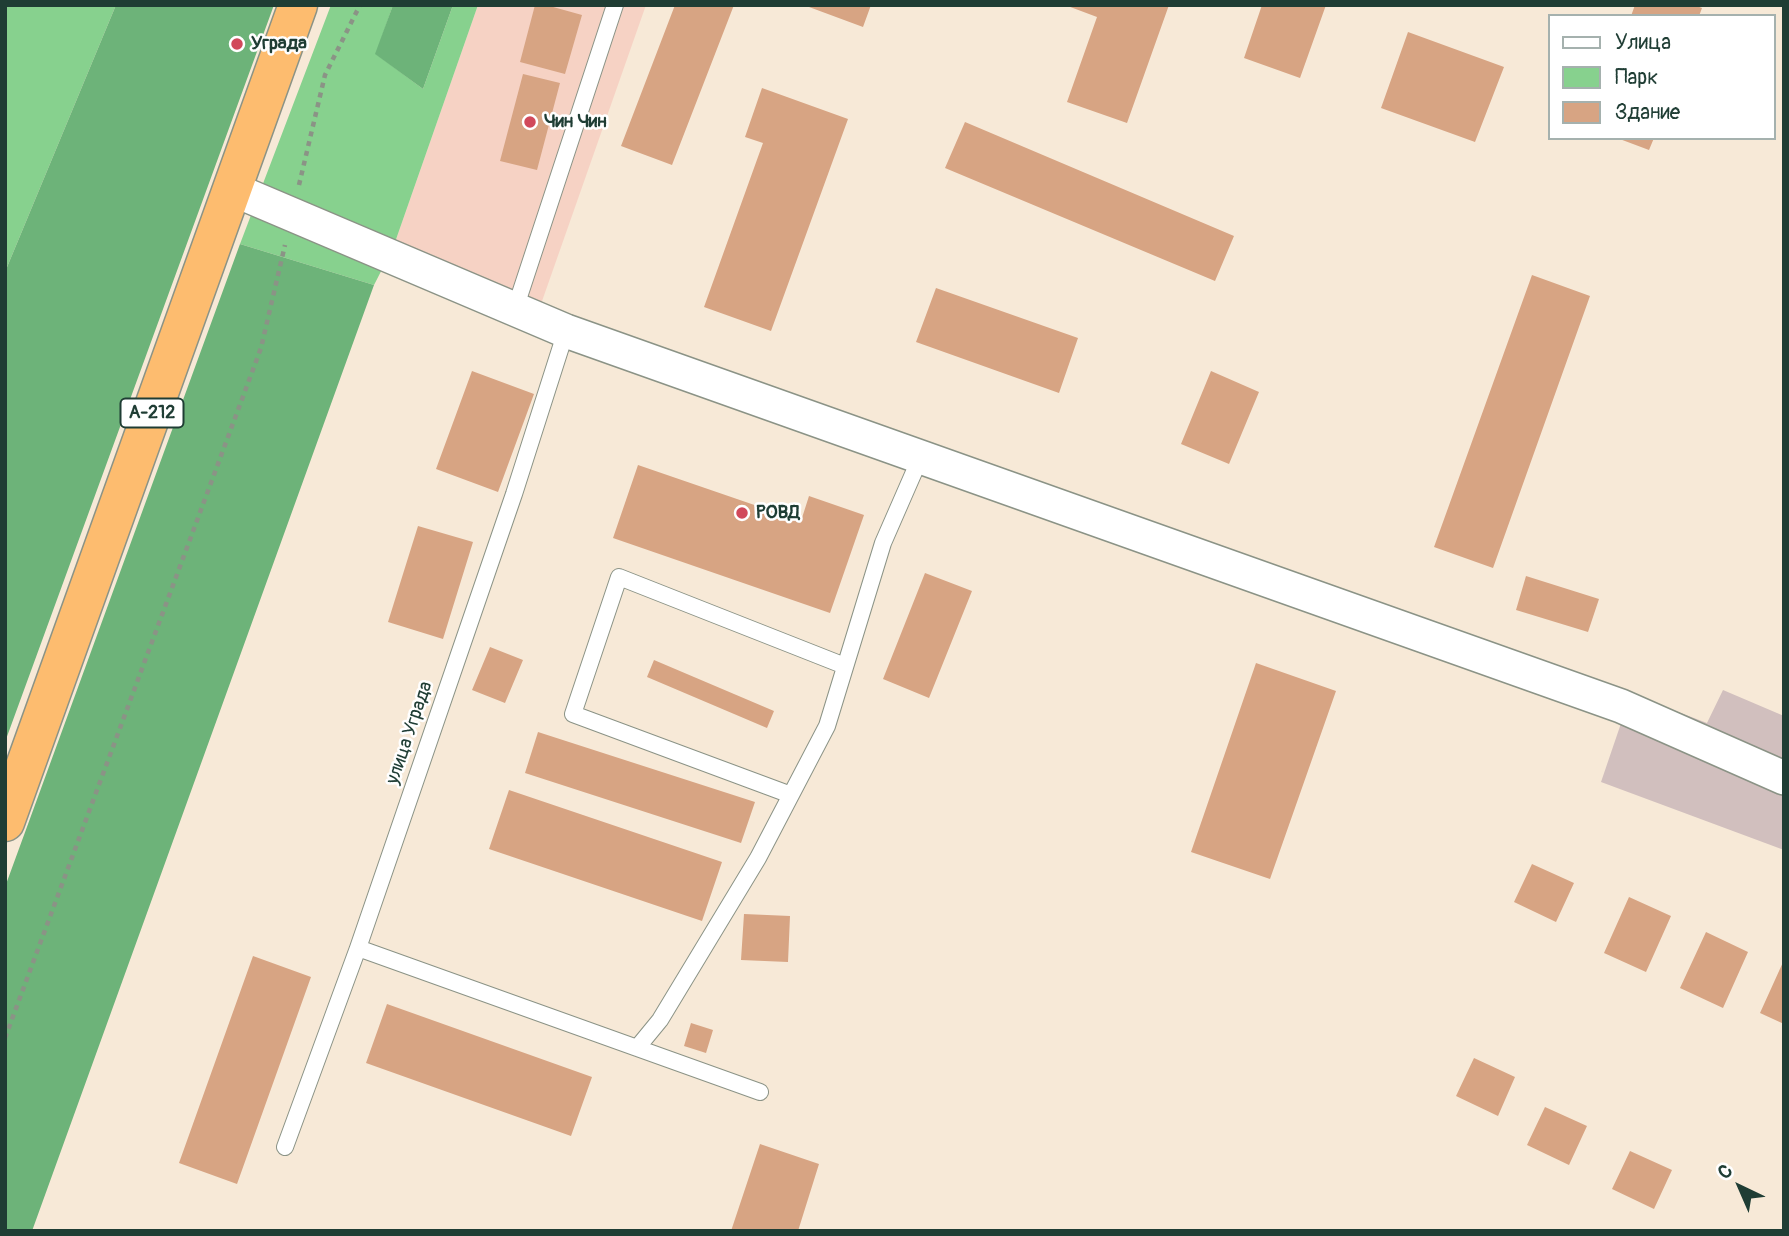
<!DOCTYPE html>
<html>
<head>
<meta charset="utf-8">
<style>
  body { margin:0 }
  #map { position:relative; width:1789px; height:1236px; overflow:hidden; background:#f7e9d7; font-family:Pangolin,sans-serif }
  canvas { display:block }
  .frame { position:absolute; inset:0; border:7px solid #1f3d34; pointer-events:none }
  .legend { position:absolute; left:1548px; top:14px; width:228px; height:126px; box-sizing:border-box; background:#fff; border:2px solid #a5b1ae; margin:0; padding:9px 12px; list-style:none; font-size:21px; color:#1f3d34 }
  .legend li { display:flex; align-items:center; gap:14px; height:35px }
  .legend b { width:35px; border:2px solid #a5b1ae }
  .north { position:absolute; left:1705px; top:1152px; width:70px; height:70px; -webkit-text-stroke:5px #fff; paint-order:stroke; rotate:316deg; font-size:19px; font-weight:700; line-height:28px; text-align:center; color:#1f3d34 }
  .north::after { content:''; display:block; margin:auto; width:24px; height:32px; background:#1f3d34; clip-path:polygon(50% 0,100% 100%,50% 72%,0 100%) }
</style>
</head>
<body>
<div id="map">
<canvas width="1789" height="1236"></canvas>
<div class="frame"></div>
<ul class="legend">
<li><b style="height:9px;background:#fff"></b>Улица</li>
<li><b style="height:19px;background:#87d18e"></b>Парк</li>
<li><b style="height:19px;background:#d7a483"></b>Здание</li>
</ul>
<div class="north">С</div>
</div>
<script>
const ctx = document.querySelector('canvas').getContext('2d');
ctx.lineJoin = 'round';
function fill(path, color) { ctx.fillStyle = color; ctx.fill(path, 'evenodd'); }
const poly = rows => new Path2D(rows.map(r => 'M' + r).join(''));
function stroke(path, color, width, dash) { ctx.strokeStyle = color; ctx.lineWidth = width; ctx.lineCap = dash ? 'butt' : 'round'; ctx.setLineDash(dash || []); ctx.stroke(path); }
function label(font, color, halo, rows, align = 'center') {
  ctx.font = font + ' Pangolin,sans-serif'; ctx.lineWidth = 5; ctx.setLineDash([]); ctx.textBaseline = 'middle'; ctx.strokeStyle = halo; ctx.fillStyle = color; for (const [text, x, y, turn = 0] of rows) {
    ctx.save(); ctx.translate(x, y); ctx.rotate((+turn || 0) * Math.PI / 180); ctx.textAlign = isNaN(turn) ? turn : align; if (halo) ctx.strokeText(text, 0, 0); ctx.fillText(text, 0, 0); ctx.restore();
  }
}
const built = poly([
  [478,5,646,5,541,304,393,248]
]);
const industrial = poly([
  [1723,690,1784,716,1784,850,1601,782,1631,694,1707,723]
]);
const green = poly([
  [5,5,116,5,5,272],
  [331,5,393,5,376,54,423,89,453,5,478,5,393,248,374,285,240,244]
]);
const forest = poly([
  [116,5,274,5,5,742,5,272],
  [393,5,453,5,423,89,375,54],
  [240,244,374,285,32,1231,5,1231,5,887]
]);
const building = poly([
  [535,5,546,5,582,15,565,74,520,62],
  [675,5,734,5,672,165,621,146],
  [810,5,871,5,863,27,809,7],
  [1065,5,1169,5,1127,123,1067,102,1097,17],
  [1262,5,1326,5,1300,78,1244,58],
  [1635,5,1694,5,1702,8,1699,16,1631,16],
  [1408,32,1504,67,1475,142,1381,108],
  [523,74,560,83,537,170,500,161],
  [762,88,848,119,771,331,704,307,763,143,745,137],
  [965,122,1234,236,1215,281,945,168],
  [1617,138,1654,138,1649,150],
  [1532,275,1590,296,1493,568,1434,547],
  [936,288,1078,338,1059,393,916,342],
  [472,371,534,394,498,492,436,469],
  [1211,371,1259,392,1229,464,1181,444],
  [638,465,801,521,809,496,864,515,830,613,613,538],
  [418,526,473,542,443,639,388,622],
  [925,573,972,591,929,698,883,679],
  [1526,576,1599,599,1588,632,1516,610],
  [490,647,523,660,505,703,472,690],
  [654,660,774,711,767,728,647,677],
  [1256,663,1336,691,1270,879,1191,852],
  [538,732,755,802,741,843,525,773],
  [509,790,722,862,702,921,489,849],
  [1532,864,1574,883,1556,922,1514,902],
  [1629,897,1671,916,1646,972,1604,953],
  [744,914,790,916,788,962,741,960],
  [1706,932,1748,952,1723,1008,1680,988],
  [253,956,311,977,237,1184,179,1163],
  [1784,960,1784,1024,1760,1013],
  [387,1004,592,1077,571,1136,366,1063],
  [691,1023,713,1030,706,1053,684,1046],
  [1474,1058,1515,1077,1498,1116,1456,1096],
  [1545,1107,1587,1126,1569,1165,1527,1145],
  [760,1144,819,1164,798,1231,731,1231],
  [1630,1151,1672,1170,1654,1209,1612,1189]
]);
const path = poly([
  [299,185,325,75,360,5],
  [5,1038,261,348,285,245]
]);
const lane = poly([
  [515,309,615,5],
  [791,795,573,714,619,577,845,666],
  [358,948,760,1092],
  [637,1048,660,1020,758,858,827,726,883,543,921,456],
  [285,1147,358,948,514,494,566,331]
]);
const street = poly([
  [232,189,566,331,1621,706,1784,778]
]);
const highway = poly([
  [5,822,298,5]
]);
const markers = [
  [237,44,7,"#d1495b"],
  [530,122,7,"#d1495b"],
  [742,513,7,"#d1495b"]
];
const shields = [
  [152,413,63]
];
const shieldNames = [
  ["А-212",152,413]
];
const poiNames = [
  ["Уграда",251,44],
  ["Чин Чин",544,122],
  ["РОВД",756,513]
];
const streetNames = [
  ["улица Уграда",410,733,-71]
];
fill(built, '#f6d2c4');
fill(industrial, '#d1bfbe');
fill(green, '#87d18e');
fill(forest, '#6db379');
fill(building, '#d7a483');
stroke(lane, '#8b9386', 18);
stroke(street, '#8b9386', 36);
stroke(highway, '#8b9386', 41);
stroke(path, '#8b9386', 4.5, [5, 5]);
stroke(lane, '#fff', 16);
stroke(street, '#fff', 33);
stroke(highway, '#fdbc6f', 38);
for (const [x, y, r, color] of markers) { const dot = new Path2D(); dot.arc(x, y, r, 0, 2 * Math.PI); ctx.fillStyle = color; ctx.fill(dot); stroke(dot, '#fff', 2.5); }
for (const [x, y, w] of shields) { const box = new Path2D(); box.roundRect(x - w / 2, y - 14.5, w, 29, 5); ctx.fillStyle = '#fff'; ctx.fill(box); stroke(box, '#1f3d34', 2); }
label('bold 18px', '#1f3d34', null, shieldNames);
label('bold 19px', '#1f3d34', '#fff', poiNames, 'left');
label('19px', '#1f3d34', '#fff', streetNames);
</script>
</body>
</html>
